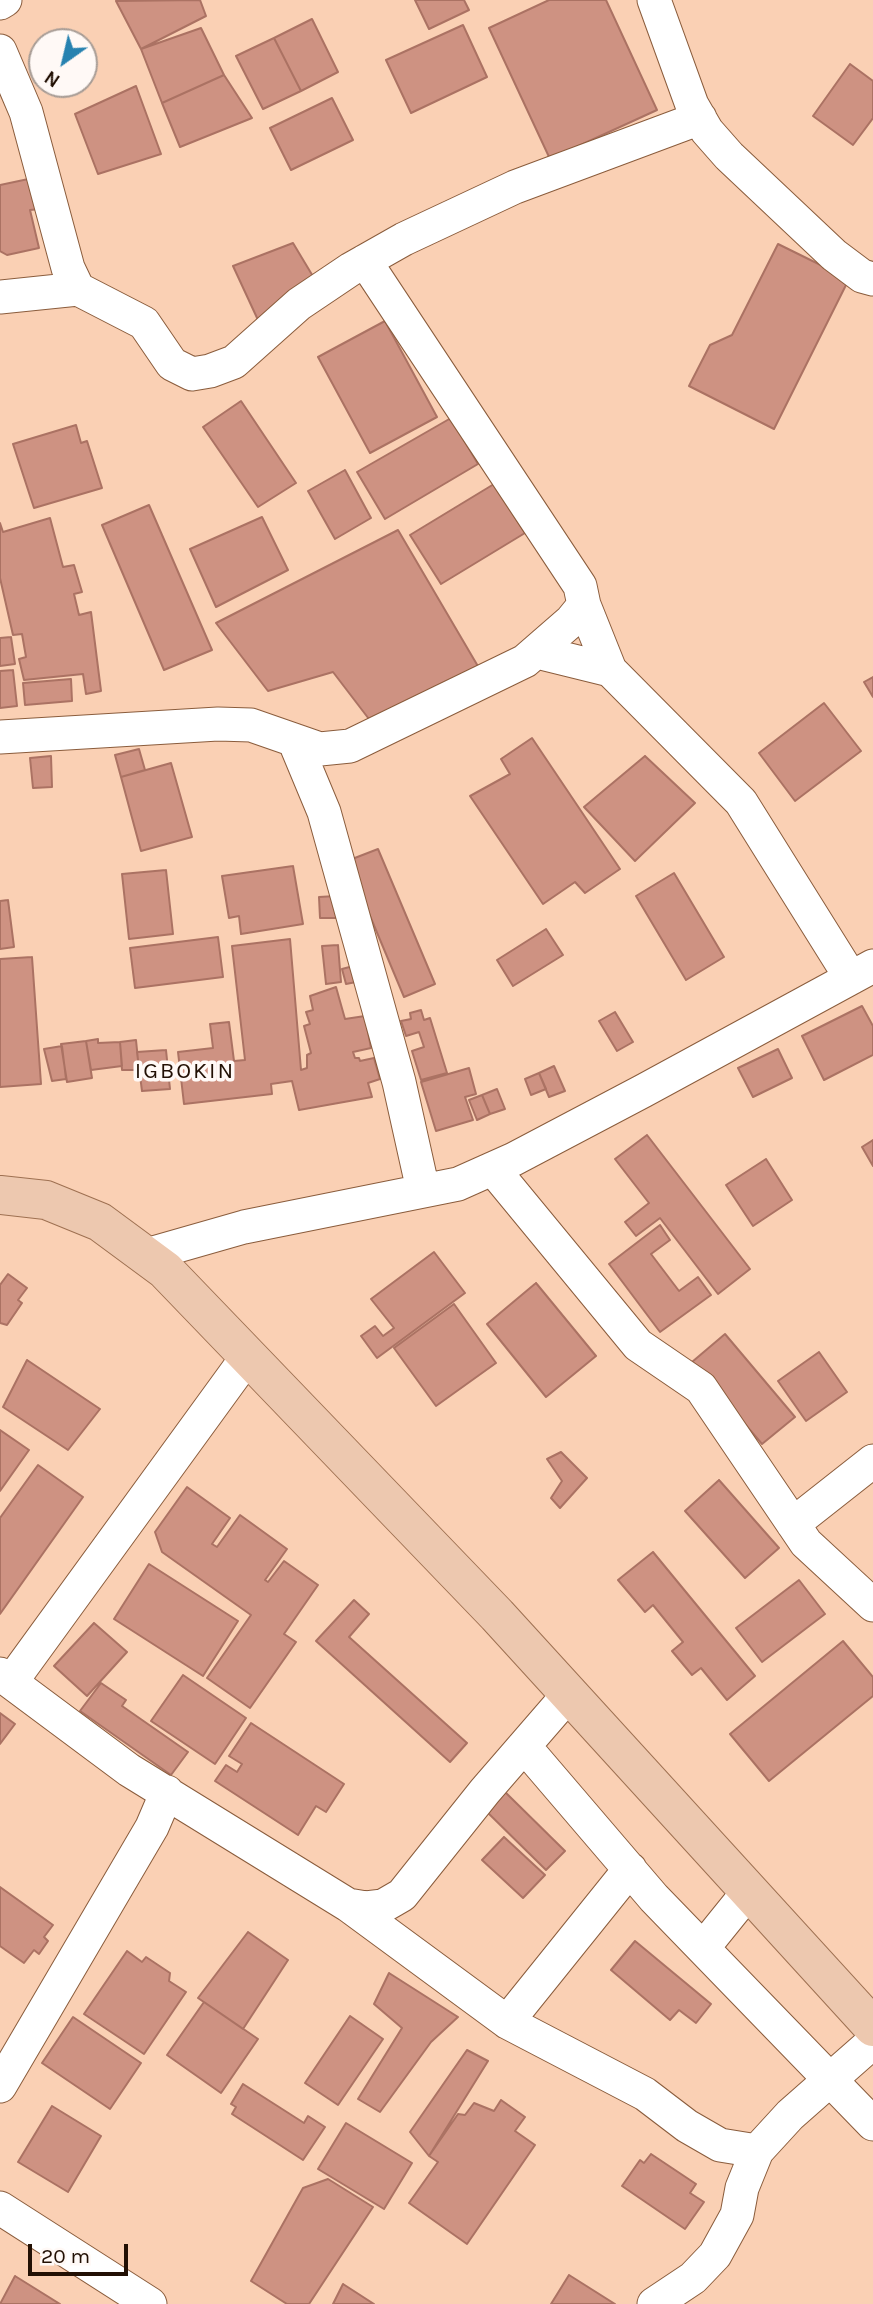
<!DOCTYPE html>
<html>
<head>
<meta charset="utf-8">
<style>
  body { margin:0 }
  #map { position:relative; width:873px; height:2304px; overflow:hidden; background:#fad0b4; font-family:Karla,sans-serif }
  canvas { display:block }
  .north { position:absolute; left:28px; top:28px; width:70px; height:70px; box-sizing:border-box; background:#fff9f6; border:2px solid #a79c95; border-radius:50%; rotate:214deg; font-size:19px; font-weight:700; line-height:28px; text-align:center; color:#221004 }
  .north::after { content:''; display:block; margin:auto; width:24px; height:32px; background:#2782b0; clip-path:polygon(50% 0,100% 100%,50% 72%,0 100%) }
  .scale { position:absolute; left:28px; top:2244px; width:100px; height:32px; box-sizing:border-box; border:4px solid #221004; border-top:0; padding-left:9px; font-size:21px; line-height:24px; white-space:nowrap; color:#221004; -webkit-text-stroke:5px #fff9f6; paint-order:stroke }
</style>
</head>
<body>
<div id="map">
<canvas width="873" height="2304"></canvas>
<div class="north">N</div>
<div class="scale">20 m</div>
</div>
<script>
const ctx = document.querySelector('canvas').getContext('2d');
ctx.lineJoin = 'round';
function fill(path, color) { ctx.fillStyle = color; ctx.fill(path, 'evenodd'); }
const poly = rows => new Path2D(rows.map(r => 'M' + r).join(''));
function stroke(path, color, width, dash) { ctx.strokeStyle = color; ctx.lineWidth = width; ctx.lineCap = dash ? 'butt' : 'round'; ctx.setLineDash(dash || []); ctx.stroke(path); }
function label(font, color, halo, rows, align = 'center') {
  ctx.font = font + ' Karla,sans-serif'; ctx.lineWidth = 7; ctx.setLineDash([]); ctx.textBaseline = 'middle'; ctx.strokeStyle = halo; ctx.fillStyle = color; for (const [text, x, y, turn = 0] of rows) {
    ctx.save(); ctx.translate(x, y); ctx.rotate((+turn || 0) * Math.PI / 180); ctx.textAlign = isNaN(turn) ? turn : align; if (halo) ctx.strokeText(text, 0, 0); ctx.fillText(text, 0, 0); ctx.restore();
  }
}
const building = poly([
  [200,0,206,16,141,49,116,1,200,0],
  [415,0,464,0,469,10,429,29,415,0],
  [549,0,606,0,657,110,550,159,489,28,549,0],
  [312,19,338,72,301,91,274,38,312,19],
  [463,25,487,77,411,113,386,60,463,25],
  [201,28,224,75,162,103,141,49,201,28],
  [274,38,301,91,263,109,236,56,274,38],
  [850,64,873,81,873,118,853,145,813,116,850,64],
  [224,75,252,118,180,147,162,103,224,75],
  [136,86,161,154,98,174,75,114,136,86],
  [332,98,353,140,291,170,270,128,332,98],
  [33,178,40,209,30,210,39,248,7,255,0,251,0,185,33,178],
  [293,243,314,278,258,320,233,266,293,243],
  [778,244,849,279,774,429,689,386,710,345,732,335,778,244],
  [385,321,437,417,370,453,318,357,385,321],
  [241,401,296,483,258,507,203,427,241,401],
  [451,418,478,464,385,519,357,472,451,418],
  [76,425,81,443,87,441,102,488,34,508,13,444,76,425],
  [345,470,371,518,335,539,308,491,345,470],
  [494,484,525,533,441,584,410,535,494,484],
  [149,505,212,650,164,670,102,525,149,505],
  [262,517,288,570,216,607,190,549,262,517],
  [50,518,63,567,74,565,82,592,74,594,79,615,91,612,101,691,86,694,83,674,24,680,19,659,26,657,22,634,13,635,0,578,0,523,3,532,50,518],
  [398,530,479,668,372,723,333,672,268,691,216,623,398,530],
  [11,637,15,664,0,666,0,638,11,637],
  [13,670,17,706,0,708,0,671,13,670],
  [873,677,873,697,864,682,873,677],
  [71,679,72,701,25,705,23,683,71,679],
  [824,703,861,751,795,801,759,753,824,703],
  [532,738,620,869,585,893,575,882,543,904,470,796,510,774,501,759,532,738],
  [139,749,145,770,121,777,115,755,139,749],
  [51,756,52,787,33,788,30,758,51,756],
  [645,756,695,803,635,861,584,807,645,756],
  [171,763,192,837,141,851,121,777,171,763],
  [378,849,435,984,404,997,347,861,378,849],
  [293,866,303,924,241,934,239,916,229,918,222,876,293,866],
  [166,870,173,934,129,939,122,874,166,870],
  [674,873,724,957,686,980,636,896,674,873],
  [336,896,336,918,320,918,319,897,336,896],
  [8,900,14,947,0,949,0,901,8,900],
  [546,929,563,955,513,986,497,960,546,929],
  [218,937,223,977,135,988,130,948,218,937],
  [290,939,301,1070,307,1068,307,1055,311,1053,304,1026,310,1024,306,1012,313,1010,310,996,336,987,345,1019,365,1016,371,1048,353,1052,355,1058,359,1058,360,1061,374,1058,380,1079,368,1083,372,1097,299,1110,292,1081,271,1084,272,1094,184,1104,178,1052,213,1048,210,1024,229,1022,234,1061,245,1060,232,946,290,939],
  [338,945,341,982,326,984,322,946,338,945],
  [32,957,41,1084,0,1087,0,959,32,957],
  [357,965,361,981,346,984,342,969,357,965],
  [862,1006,873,1026,873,1055,824,1080,802,1036,862,1006],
  [421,1010,424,1020,430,1018,447,1073,421,1080,412,1051,424,1047,419,1032,406,1036,401,1021,411,1019,410,1013,421,1010],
  [615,1012,633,1042,617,1051,599,1021,615,1012],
  [98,1039,98,1043,120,1042,122,1066,91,1070,86,1041,98,1039],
  [136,1040,139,1070,122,1070,120,1042,136,1040],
  [86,1041,92,1078,67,1082,61,1044,86,1041],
  [62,1046,66,1079,52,1081,44,1049,62,1046],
  [778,1049,792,1078,753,1097,738,1068,778,1049],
  [166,1050,170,1089,142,1091,137,1052,166,1050],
  [554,1066,565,1091,549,1097,539,1073,554,1066],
  [469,1068,476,1094,465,1097,473,1120,436,1131,421,1082,469,1068],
  [539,1073,546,1089,531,1095,525,1079,539,1073],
  [497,1089,505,1109,490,1114,482,1095,497,1089],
  [482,1095,490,1114,477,1120,469,1100,482,1095],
  [647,1135,750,1269,718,1294,660,1218,636,1236,625,1222,649,1203,615,1159,647,1135],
  [873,1140,873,1166,862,1147,873,1140],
  [766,1159,792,1200,753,1226,726,1185,766,1159],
  [660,1225,670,1240,651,1254,679,1291,698,1277,711,1295,660,1332,609,1264,660,1225],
  [434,1252,465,1293,377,1358,361,1336,375,1326,383,1336,394,1328,371,1299,434,1252],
  [8,1274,27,1288,18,1300,22,1303,7,1325,0,1323,0,1285,8,1274],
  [536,1283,596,1356,546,1397,487,1324,536,1283],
  [454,1304,496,1363,436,1406,394,1348,454,1304],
  [725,1334,795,1417,762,1444,692,1362,725,1334],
  [819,1352,847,1392,806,1421,778,1381,819,1352],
  [27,1360,100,1409,68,1450,3,1407,27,1360],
  [0,1430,29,1450,0,1491,0,1430],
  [561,1452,587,1478,560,1508,551,1498,562,1481,547,1459,561,1452],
  [38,1465,83,1497,0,1614,0,1518,38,1465],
  [719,1480,779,1548,745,1578,685,1511,719,1480],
  [187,1487,230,1518,212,1544,217,1547,240,1515,287,1549,265,1580,268,1582,284,1561,318,1585,284,1634,296,1642,250,1708,207,1678,251,1615,162,1552,155,1532,187,1487],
  [653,1552,755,1676,727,1700,701,1668,692,1675,672,1651,683,1642,653,1605,645,1612,618,1580,653,1552],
  [149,1564,238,1621,203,1676,114,1619,149,1564],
  [799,1580,825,1614,762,1662,736,1628,799,1580],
  [354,1600,369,1614,349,1637,467,1743,450,1762,316,1641,354,1600],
  [94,1623,127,1652,87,1696,54,1666,94,1623],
  [843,1641,873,1677,873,1696,769,1781,730,1734,843,1641],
  [183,1675,246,1718,215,1764,151,1721,183,1675],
  [101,1683,126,1700,122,1706,188,1752,171,1775,80,1711,101,1683],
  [0,1713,15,1724,0,1744,0,1713],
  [251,1723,344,1784,326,1812,316,1806,298,1835,215,1781,226,1765,237,1772,242,1764,229,1756,251,1723],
  [501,1788,565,1851,546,1870,482,1807,501,1788],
  [504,1837,545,1875,523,1898,482,1860,504,1837],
  [0,1887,53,1925,44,1937,48,1941,39,1954,34,1950,24,1963,0,1946,0,1887],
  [248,1932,288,1960,243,2029,198,1998,248,1932],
  [635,1941,711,2004,696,2023,679,2010,670,2020,611,1970,635,1941],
  [127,1951,142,1962,146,1957,170,1973,169,1981,186,1992,144,2054,84,2014,127,1951],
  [389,1973,458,2017,431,2042,380,2112,358,2099,402,2028,374,2004,389,1973],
  [204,2002,258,2039,221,2093,167,2055,204,2002],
  [350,2016,383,2039,338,2105,305,2083,350,2016],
  [73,2017,141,2063,110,2109,42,2063,73,2017],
  [467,2050,488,2061,429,2156,410,2132,467,2050],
  [243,2084,304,2123,308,2116,325,2127,303,2160,232,2114,236,2107,231,2104,243,2084],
  [501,2100,525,2117,515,2131,535,2145,467,2244,409,2203,438,2162,429,2156,458,2114,465,2115,474,2103,494,2111,501,2100],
  [52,2106,101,2136,68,2192,18,2162,52,2106],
  [346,2123,412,2163,384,2209,318,2169,346,2123],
  [651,2154,696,2184,690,2193,704,2202,685,2229,622,2186,640,2160,644,2163,651,2154],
  [328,2179,373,2207,309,2304,287,2304,251,2281,303,2188,328,2179],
  [569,2275,615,2304,551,2304,569,2275],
  [15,2276,60,2304,0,2304,15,2276],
  [343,2284,374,2304,333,2304,343,2284]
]);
const minor = poly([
  [654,0,692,105,707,131,729,156,834,255,862,276,873,279],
  [0,3,5,0],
  [0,51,26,112,68,268,78,289,144,323,172,364,192,374,210,371,234,362,299,304,351,269,404,239,515,187,700,118],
  [0,297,78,289],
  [584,605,610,670,741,802,851,978],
  [537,652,610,670],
  [0,737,218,724,251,725,320,749,350,746,525,661,571,621,584,605,580,586,365,261],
  [294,740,324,812,399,1082,423,1190],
  [493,1169,638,1345,701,1388,806,1543,873,1605],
  [146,1255,244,1227,458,1184,514,1159,643,1091,873,966],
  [793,1524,873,1461],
  [0,1674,129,1770,348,1905,507,2022,645,2094,687,2126,720,2145,757,2151],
  [11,1682,248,1356],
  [524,1746,654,1898,873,2124],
  [348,1905,366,1908,383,1906,402,1895,485,1791,569,1694],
  [703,1948,749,1891],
  [507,2022,630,1869],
  [0,2086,152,1827,167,1792],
  [0,2208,150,2304],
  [654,2304,693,2278,715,2255,737,2215,742,2188,757,2151,790,2115,873,2042]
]);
const major = poly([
  [0,1195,46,1200,100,1222,165,1270,497,1615,873,2027]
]);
const quarterNames = [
  ["IGBOKIN",185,1071]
];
fill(building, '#ce9282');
stroke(building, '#ab7263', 2);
stroke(minor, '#8a5c3c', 35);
stroke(major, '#9e7051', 40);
stroke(minor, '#fff', 33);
stroke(major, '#edc8af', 38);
ctx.letterSpacing = '2px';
label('23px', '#221004', '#fff9f6', quarterNames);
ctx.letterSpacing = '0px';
</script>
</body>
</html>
